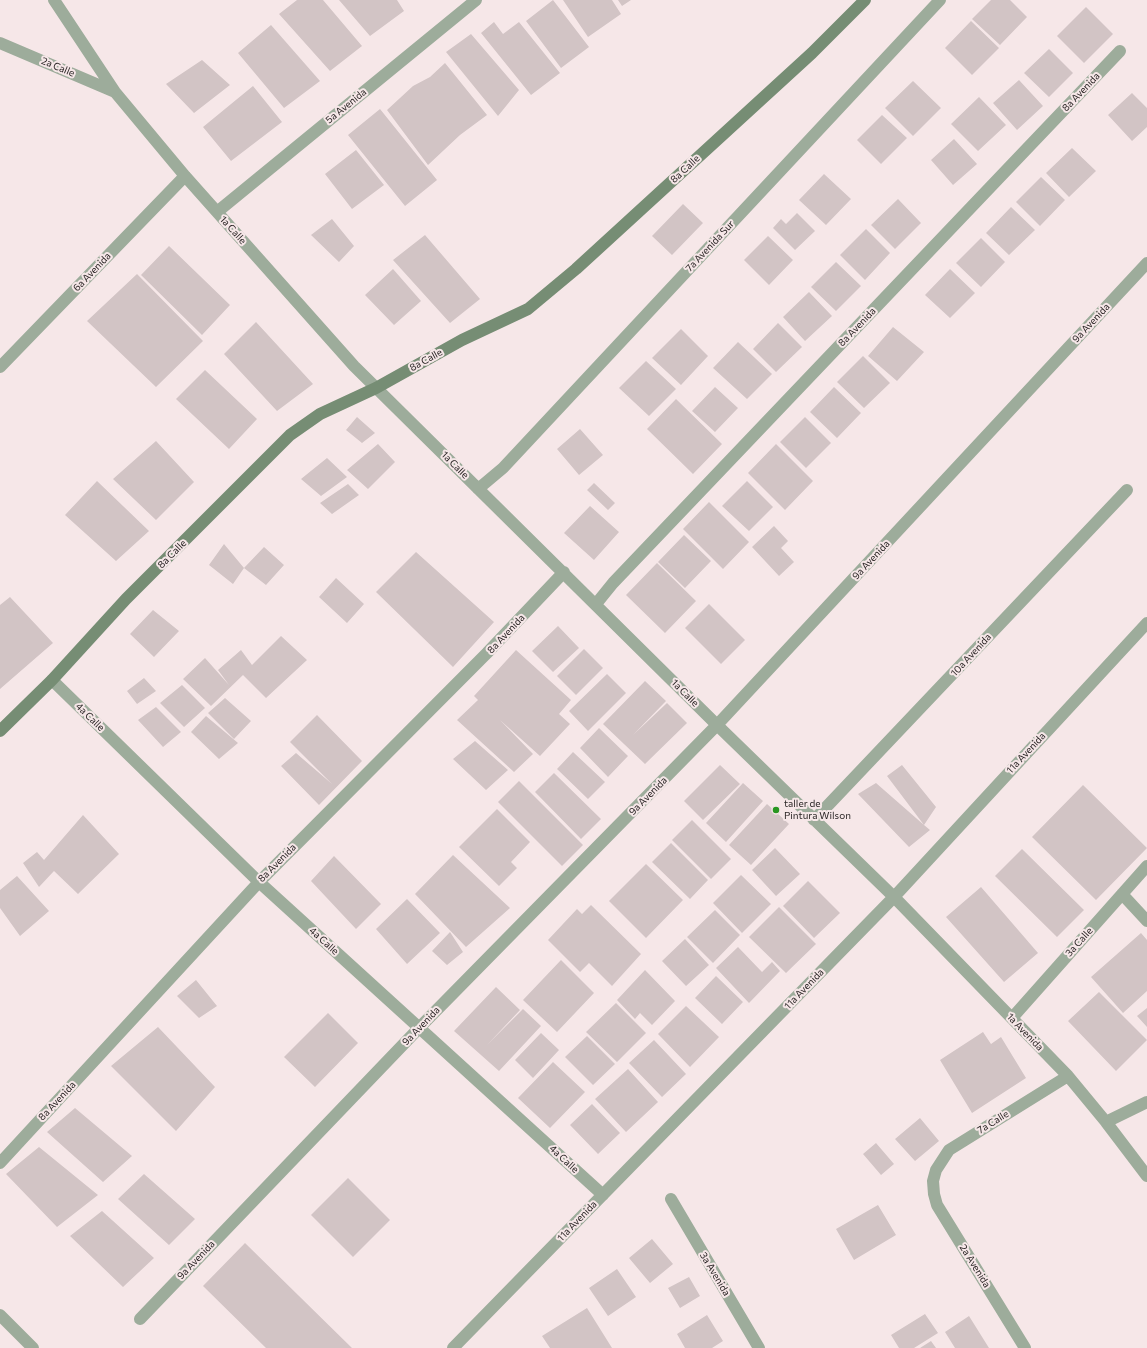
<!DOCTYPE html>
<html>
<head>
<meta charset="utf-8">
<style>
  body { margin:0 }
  canvas { display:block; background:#f6e7e8 }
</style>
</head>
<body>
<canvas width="1147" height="1348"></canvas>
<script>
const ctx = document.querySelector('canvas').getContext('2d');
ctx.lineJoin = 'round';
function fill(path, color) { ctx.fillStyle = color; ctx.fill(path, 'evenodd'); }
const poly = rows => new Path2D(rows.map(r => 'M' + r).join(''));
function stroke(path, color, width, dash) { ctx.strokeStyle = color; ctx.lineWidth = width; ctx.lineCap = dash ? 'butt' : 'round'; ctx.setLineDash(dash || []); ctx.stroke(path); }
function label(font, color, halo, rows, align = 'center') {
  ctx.font = font + ' Commissioner,sans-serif'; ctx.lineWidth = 4; ctx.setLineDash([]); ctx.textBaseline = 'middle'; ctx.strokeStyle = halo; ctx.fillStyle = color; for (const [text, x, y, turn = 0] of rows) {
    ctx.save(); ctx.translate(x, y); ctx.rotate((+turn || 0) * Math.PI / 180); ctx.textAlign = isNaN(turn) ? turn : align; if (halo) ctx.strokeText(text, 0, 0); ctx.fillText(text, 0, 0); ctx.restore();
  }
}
const building = poly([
  [297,0,323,0,362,46,330,71,279,14],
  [339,0,397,0,404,11,370,36],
  [553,0,589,47,561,68,526,21],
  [563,0,612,0,621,14,588,37],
  [618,0,631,0,622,6],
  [991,0,1010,0,1027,17,1000,45,972,19],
  [1086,7,1113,34,1084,63,1057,36],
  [971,21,999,48,972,75,945,48],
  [494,22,503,34,519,22,560,73,531,95,481,33],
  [271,25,320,81,284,108,238,53],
  [471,34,519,90,498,116,446,52],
  [1049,49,1073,73,1049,97,1024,73],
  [202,60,230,85,194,113,166,84],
  [445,63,487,115,460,135,428,165,387,110,413,86,430,77],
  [1019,80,1043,106,1017,130,993,103],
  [913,81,941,108,913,136,885,108],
  [253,86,282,122,231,161,203,127],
  [1132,93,1147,108,1147,127,1132,141,1108,115],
  [979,97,1006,125,978,151,951,124],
  [380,109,437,180,405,206,348,135],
  [882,115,907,138,881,164,857,140],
  [954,139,977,164,953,185,931,160],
  [1072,148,1096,171,1069,197,1046,173],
  [356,150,384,185,352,209,325,174],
  [824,174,851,199,826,225,799,200],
  [1041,177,1065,200,1040,226,1016,202],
  [898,199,921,223,895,249,871,225],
  [683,204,703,223,672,255,652,236],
  [1011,207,1035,230,1009,255,986,233],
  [797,213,815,231,795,250,773,228,781,219,786,224],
  [332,219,354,246,339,262,311,235],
  [866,229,890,253,865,280,840,255],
  [425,235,480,299,450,323,393,260],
  [768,236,793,260,769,285,744,260],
  [981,238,1005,262,981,287,956,263],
  [169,246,230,305,202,335,141,275],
  [836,262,861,286,836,311,811,287],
  [393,269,421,301,394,325,365,295],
  [950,269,975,293,950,318,925,295],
  [137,274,203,341,156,387,87,321],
  [809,292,832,316,805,341,783,317],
  [256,322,313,384,277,411,224,354],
  [778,323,802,347,776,372,753,349],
  [893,327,924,352,897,381,868,356],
  [681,329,708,356,681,385,652,358],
  [738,342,772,374,747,399,713,368],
  [863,356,890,383,864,408,837,382],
  [646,361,676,389,649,416,619,388],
  [205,370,257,419,229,449,176,399],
  [715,387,738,408,715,432,692,411],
  [834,387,861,413,837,438,810,412],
  [676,399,722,444,693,474,647,429],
  [357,417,375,433,362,443,346,430],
  [805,417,831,443,806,468,780,442],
  [580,429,603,455,579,475,557,449],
  [156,441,194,482,156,520,113,479],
  [378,444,395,462,368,489,347,470],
  [776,444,813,481,785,510,748,473],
  [327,458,347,477,321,496,301,479],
  [97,481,149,531,116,561,65,515],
  [747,481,773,507,749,531,722,506],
  [594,483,615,503,608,510,587,490],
  [348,484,359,495,332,514,320,503],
  [709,502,749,542,723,569,683,529],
  [590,506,619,532,594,560,564,533],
  [774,526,788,541,781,548,794,562,779,576,752,547],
  [684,535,711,561,685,588,658,562],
  [224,544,244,568,233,584,209,565],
  [264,547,284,565,266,585,244,568],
  [416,552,494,622,453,667,376,592],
  [657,563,696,601,665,633,626,595],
  [336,578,364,604,347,623,319,597],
  [10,597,53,643,0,689,0,605],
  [709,604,745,640,721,664,685,628],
  [153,610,179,631,154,657,130,634],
  [558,626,579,648,553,672,532,651],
  [281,636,307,660,266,698,243,675,211,706,183,679,205,658,229,685,218,670,241,650,252,665],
  [584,649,603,668,576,695,557,676],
  [516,650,571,700,559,714,570,724,540,756,500,720,533,754,514,772,457,720,478,700,474,696],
  [607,674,626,693,588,731,569,711],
  [144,678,156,691,137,704,127,691],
  [645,681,666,701,633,735,667,703,687,723,645,764,603,724],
  [182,685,205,708,184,727,160,703],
  [225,698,251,721,234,739,208,713],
  [156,707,181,732,163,747,138,720],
  [317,715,362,761,319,805,281,766,296,753,332,784,290,742],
  [206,716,238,743,219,759,191,732],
  [599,728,628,756,608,777,580,748],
  [475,741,508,770,486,790,453,759],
  [573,752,605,782,588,799,557,769],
  [720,765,740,784,703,820,684,801],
  [902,765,936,807,924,825,930,830,909,847,858,794,876,783,924,825,887,776],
  [554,773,601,819,581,839,535,792],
  [519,781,583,845,562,866,498,802],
  [743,783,763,801,726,842,706,823],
  [1083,785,1147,848,1096,900,1032,837],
  [767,804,789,824,751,865,729,845],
  [497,809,530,842,511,862,517,868,499,886,459,847],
  [83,815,119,854,78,894,54,871,39,887,23,863,37,852,44,860],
  [692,820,731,859,711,879,672,840],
  [671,843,708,880,690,899,652,862],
  [775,848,800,874,776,896,752,870],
  [1022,849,1084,910,1057,937,995,876],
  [453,855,510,908,466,947,415,894],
  [334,856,381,904,356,929,311,881],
  [646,864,683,900,646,938,609,901],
  [741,875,771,904,742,933,713,903],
  [17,876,49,911,20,936,0,908,0,890],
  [808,881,840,913,814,938,783,906],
  [981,887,1038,953,1004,982,946,917],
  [407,899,440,933,407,964,376,929],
  [591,905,641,954,612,986,589,963,580,972,548,940,577,909,582,914],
  [779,907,816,944,786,973,749,937],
  [715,910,740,935,713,963,687,937],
  [450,932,463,952,447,965,432,951],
  [1141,933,1147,940,1147,991,1123,1013,1091,977],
  [685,939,709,965,686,986,662,961],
  [738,947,762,972,772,962,780,971,749,1003,716,968],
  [561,960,594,993,557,1032,523,1000],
  [645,970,675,1001,652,1025,640,1013,635,1019,617,1000],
  [716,976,743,1002,722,1024,695,998],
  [196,980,217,1006,199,1018,177,996],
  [496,987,520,1010,487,1045,523,1009,541,1026,499,1071,454,1031],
  [1099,992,1147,1040,1116,1071,1068,1021],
  [616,1003,646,1033,617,1062,586,1032],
  [686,1006,719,1037,690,1067,658,1034],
  [1147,1008,1147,1027,1137,1016],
  [328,1013,358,1043,315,1087,284,1057],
  [158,1027,215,1087,176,1131,111,1066],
  [983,1032,991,1044,1001,1037,1026,1078,972,1113,940,1060],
  [541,1033,559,1050,533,1078,515,1060],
  [587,1036,615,1064,593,1085,565,1057],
  [654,1040,686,1074,662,1097,629,1063],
  [553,1062,585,1092,550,1128,518,1098],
  [628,1069,658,1102,626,1132,595,1099],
  [592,1104,620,1133,598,1154,570,1125],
  [75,1108,132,1156,103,1182,47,1132],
  [920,1118,939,1141,915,1161,895,1139],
  [876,1143,894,1164,881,1175,863,1154],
  [39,1147,98,1195,57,1227,6,1174],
  [144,1174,195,1219,169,1245,118,1199],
  [348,1178,390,1220,353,1257,311,1215],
  [878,1205,896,1235,854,1260,836,1229],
  [102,1211,154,1258,123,1287,70,1236],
  [652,1239,673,1264,650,1283,629,1258],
  [245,1243,352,1348,266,1348,203,1286],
  [617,1269,636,1297,608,1316,589,1288],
  [689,1277,700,1296,680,1308,668,1288],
  [587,1308,612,1348,550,1348,542,1336],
  [925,1314,938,1333,914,1348,899,1348,891,1335],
  [707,1315,723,1341,712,1348,685,1348,677,1334],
  [969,1316,989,1348,955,1348,945,1332],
  [931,1341,936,1348,920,1348]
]);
const lane = poly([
  [0,1315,33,1348]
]);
const street = poly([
  [54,0,115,92,185,176,354,366,717,725,894,897,1068,1076,1106,1122,1147,1176],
  [0,43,115,92],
  [217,212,476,0],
  [0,367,185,176],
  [478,489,503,468,940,0],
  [596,604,613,583,1120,51],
  [52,680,259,882,603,1195],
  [814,820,1127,490],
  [1122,894,1147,921],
  [1012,1018,1147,866],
  [1106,1122,1147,1102],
  [0,1163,259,882,487,653,564,572],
  [671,1199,759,1348],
  [140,1319,420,1027,717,725,1147,263],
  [453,1348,894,897,1147,623],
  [1025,1348,937,1205,934,1194,933,1181,936,1170,949,1150,1068,1076]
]);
const secondary = poly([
  [0,731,52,680,126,599,290,435,320,414,376,388,462,340,528,309,576,269,812,53,865,0]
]);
const markers = [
  [776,810,4,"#289621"]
];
const streetNames = [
  ["2a Calle",58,67,23],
  ["8a Avenida",1081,92,-46],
  ["5a Avenida",346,106,-39],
  ["8a Calle",685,169,-43],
  ["1a Calle",233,230,48],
  ["7a Avenida Sur",710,246,-47],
  ["6a Avenida",92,272,-46],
  ["9a Avenida",1091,323,-47],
  ["8a Avenida",857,327,-46],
  ["8a Calle",426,360,-29],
  ["1a Calle",455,465,45],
  ["8a Calle",172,554,-45],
  ["9a Avenida",871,560,-47],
  ["8a Avenida",506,634,-47],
  ["10a Avenida",971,655,-47],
  ["1a Calle",685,693,45],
  ["4a Calle",90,717,44],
  ["11a Avenida",1026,753,-47],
  ["9a Avenida",648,796,-45],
  ["8a Avenida",277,863,-45],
  ["4a Calle",324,941,42],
  ["3a Calle",1079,942,-48],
  ["11a Avenida",804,989,-46],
  ["9a Avenida",421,1026,-46],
  ["1a Avenida",1025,1032,46],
  ["8a Avenida",57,1101,-47],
  ["7a Calle",993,1122,-32],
  ["4a Calle",564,1159,43],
  ["11a Avenida",577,1221,-46],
  ["9a Avenida",196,1260,-46],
  ["2a Avenida",975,1266,58],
  ["3a Avenida",715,1274,59]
];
const poiNames = [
  ["taller de",784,804],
  ["Pintura Wilson",784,816]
];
fill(building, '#d2c4c5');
stroke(lane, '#9dac9b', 12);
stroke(street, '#9dac9b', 12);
stroke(secondary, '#768d74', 12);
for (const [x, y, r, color] of markers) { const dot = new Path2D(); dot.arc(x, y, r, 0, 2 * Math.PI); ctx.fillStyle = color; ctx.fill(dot); stroke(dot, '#f6e7e8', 1.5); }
label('10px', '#2a2525', '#f6e7e8', streetNames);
label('10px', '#2a2525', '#f6e7e8', poiNames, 'left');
</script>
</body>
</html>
